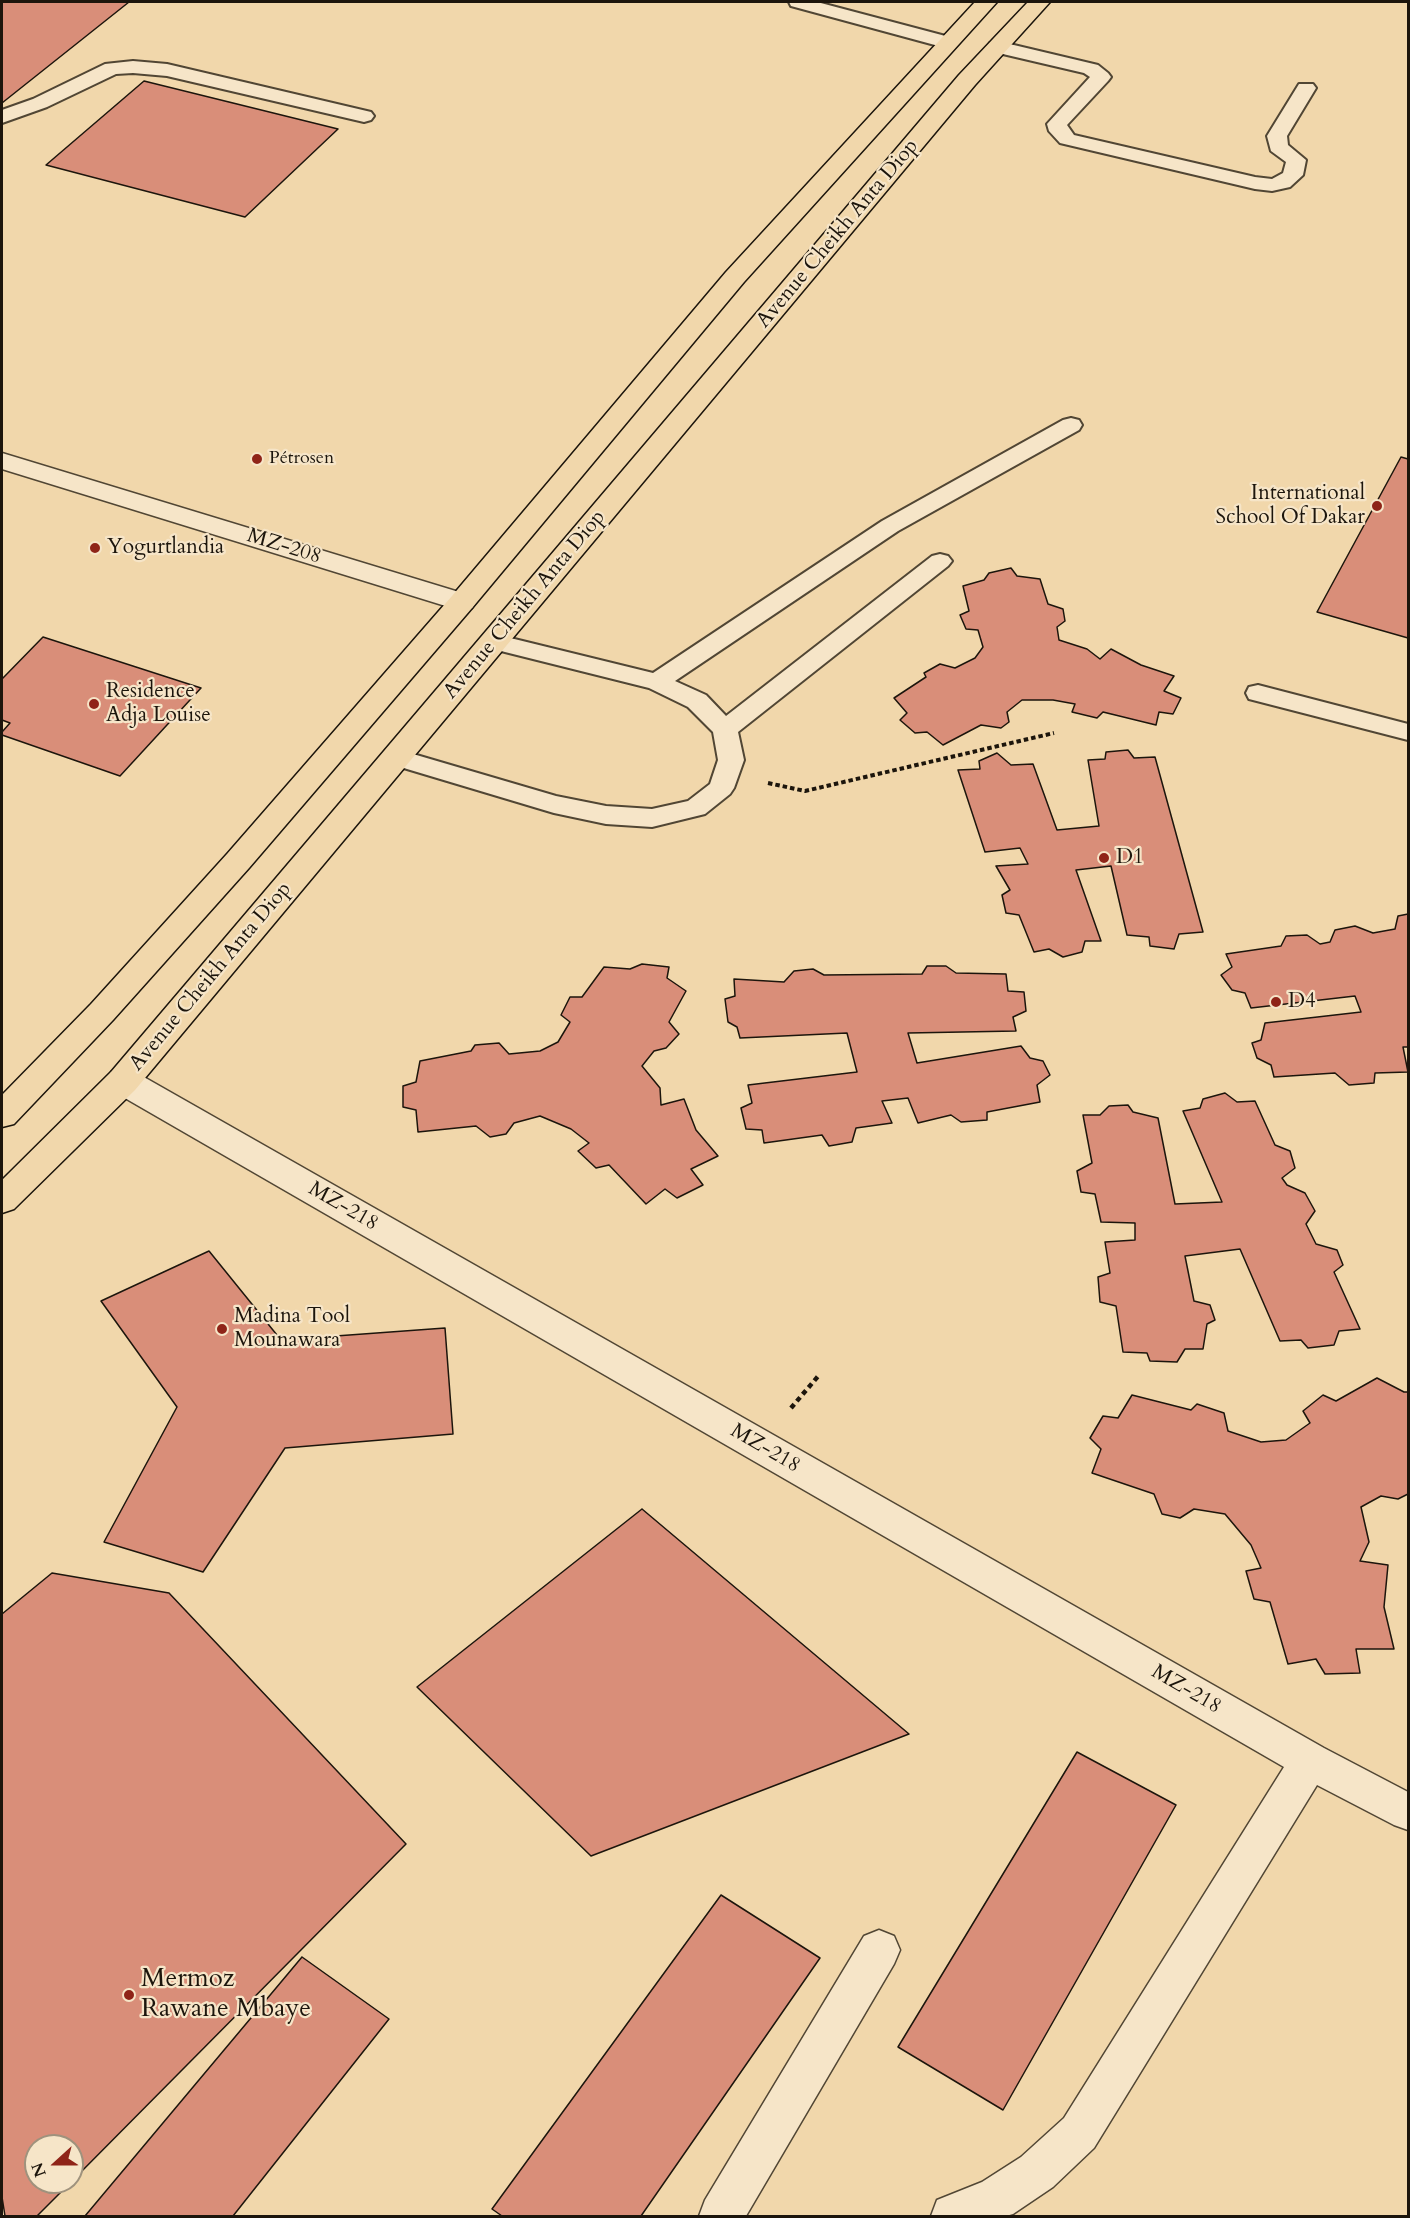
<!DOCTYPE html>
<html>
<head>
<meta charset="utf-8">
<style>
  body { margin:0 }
  #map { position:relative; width:1410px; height:2218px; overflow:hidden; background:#f1d7ab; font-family:Cardo,serif }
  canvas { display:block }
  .frame { position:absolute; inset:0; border:3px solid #1c150c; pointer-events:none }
  .north { position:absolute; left:24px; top:2134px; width:60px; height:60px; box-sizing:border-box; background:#f6e5c8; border:2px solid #9f927d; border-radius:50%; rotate:249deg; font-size:16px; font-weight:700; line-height:24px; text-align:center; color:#1c150c }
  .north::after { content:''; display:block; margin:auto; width:21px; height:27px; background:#8f2418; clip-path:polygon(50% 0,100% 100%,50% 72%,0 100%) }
</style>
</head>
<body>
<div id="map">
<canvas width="1410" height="2218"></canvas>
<div class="frame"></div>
<div class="north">N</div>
</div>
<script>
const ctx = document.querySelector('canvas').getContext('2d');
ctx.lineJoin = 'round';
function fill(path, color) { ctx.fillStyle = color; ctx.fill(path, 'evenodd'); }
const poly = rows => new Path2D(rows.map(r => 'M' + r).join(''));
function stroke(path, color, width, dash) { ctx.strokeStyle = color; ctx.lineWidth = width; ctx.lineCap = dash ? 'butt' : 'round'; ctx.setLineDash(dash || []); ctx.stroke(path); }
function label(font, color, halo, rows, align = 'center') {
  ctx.font = font + ' Cardo,serif'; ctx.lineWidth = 4.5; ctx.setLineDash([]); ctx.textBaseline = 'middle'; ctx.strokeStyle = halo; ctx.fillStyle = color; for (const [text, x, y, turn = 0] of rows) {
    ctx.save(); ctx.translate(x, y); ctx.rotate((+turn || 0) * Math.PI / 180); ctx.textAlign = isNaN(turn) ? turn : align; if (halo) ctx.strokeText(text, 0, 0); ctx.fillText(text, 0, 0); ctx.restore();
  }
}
const building = poly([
  [2,2,129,2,2,103,2,2],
  [144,81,338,129,245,217,46,165,144,81],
  [1401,457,1408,459,1408,638,1317,612,1401,457],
  [1011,568,1017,576,1040,579,1048,604,1063,609,1065,621,1057,627,1059,640,1087,649,1100,659,1111,649,1141,665,1174,676,1164,691,1181,698,1173,714,1159,712,1156,725,1103,712,1097,718,1072,712,1075,704,1053,700,1022,700,1007,712,1009,722,1001,728,981,725,943,745,927,732,915,733,900,720,907,713,894,698,926,677,924,673,940,664,955,668,975,658,983,647,978,630,966,629,960,615,969,611,963,586,984,580,989,573,1011,568],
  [43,637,201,688,120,776,2,735,2,732,10,723,2,720,2,679,43,637],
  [1128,750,1134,758,1155,757,1203,932,1179,934,1174,949,1150,946,1149,937,1127,935,1111,866,1076,870,1101,941,1085,941,1082,952,1063,957,1049,949,1034,952,1019,915,1006,913,1002,895,1010,890,996,866,1028,864,1020,848,985,852,958,770,980,769,979,761,997,753,1011,765,1033,764,1057,830,1099,826,1088,760,1105,759,1106,752,1128,750],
  [1408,914,1408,1047,1403,1047,1408,1072,1375,1073,1374,1083,1349,1085,1335,1073,1274,1077,1271,1065,1257,1058,1252,1043,1261,1040,1265,1023,1361,1012,1355,996,1251,1008,1245,993,1232,990,1221,975,1232,967,1226,954,1281,946,1286,936,1307,935,1320,944,1330,942,1335,930,1355,926,1373,933,1395,929,1398,916,1408,914],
  [642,964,669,967,667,978,686,991,669,1022,679,1034,666,1048,654,1051,642,1066,660,1088,661,1105,684,1099,696,1130,718,1156,691,1169,703,1185,677,1198,665,1189,646,1204,609,1165,596,1168,578,1151,589,1143,571,1129,540,1116,514,1123,506,1134,490,1137,476,1126,418,1132,416,1110,403,1107,403,1086,416,1082,420,1061,471,1051,475,1045,499,1043,509,1054,540,1051,558,1042,570,1022,561,1015,570,997,582,997,604,967,630,969,642,964],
  [927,966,946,966,956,973,1006,974,1008,991,1024,992,1026,1011,1013,1017,1016,1031,908,1033,917,1063,1021,1046,1030,1058,1043,1061,1050,1075,1037,1085,1040,1102,987,1112,987,1120,961,1122,951,1115,918,1123,908,1098,882,1101,892,1123,856,1128,852,1142,829,1146,822,1135,764,1143,762,1130,746,1129,741,1108,752,1103,748,1085,857,1072,847,1033,740,1038,737,1027,728,1022,725,999,735,996,734,979,784,982,794,971,813,969,824,975,922,974,927,966],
  [1225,1093,1237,1102,1255,1101,1275,1145,1290,1151,1295,1168,1282,1178,1287,1185,1305,1193,1315,1211,1306,1224,1316,1244,1337,1250,1343,1265,1334,1272,1360,1329,1339,1331,1334,1345,1308,1348,1301,1340,1280,1341,1240,1249,1185,1256,1194,1301,1210,1305,1215,1320,1207,1324,1203,1349,1185,1349,1177,1362,1150,1361,1147,1353,1123,1352,1116,1306,1100,1302,1098,1277,1110,1273,1105,1242,1135,1240,1135,1223,1101,1222,1095,1194,1081,1192,1077,1171,1092,1163,1083,1115,1100,1115,1109,1106,1128,1105,1133,1112,1158,1118,1175,1204,1222,1202,1183,1111,1200,1108,1203,1099,1225,1093],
  [209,1251,281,1340,445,1328,453,1434,285,1448,203,1572,104,1542,177,1407,101,1301,209,1251],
  [1377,1378,1404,1392,1408,1392,1408,1494,1398,1499,1381,1496,1361,1507,1369,1542,1360,1561,1388,1565,1384,1607,1394,1649,1356,1649,1360,1673,1325,1674,1316,1659,1288,1664,1270,1602,1254,1599,1246,1571,1261,1568,1251,1545,1225,1514,1194,1509,1180,1518,1162,1514,1154,1494,1092,1473,1101,1449,1090,1438,1103,1416,1118,1418,1132,1395,1191,1410,1197,1404,1224,1413,1228,1431,1261,1442,1286,1440,1310,1423,1303,1411,1323,1395,1336,1401,1377,1378],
  [642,1509,909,1734,591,1856,417,1687,642,1509],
  [52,1573,169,1593,406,1844,72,2181,72,2146,36,2146,36,2182,71,2182,37,2216,5,2216,2,2197,2,1614,52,1573],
  [1077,1752,1176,1805,1003,2110,898,2047,1077,1752],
  [721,1895,820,1958,641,2216,502,2216,492,2209,721,1895],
  [302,1957,389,2019,233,2216,85,2216,302,1957]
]);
const pathFar1 = poly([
  [768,783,805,791,1054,733]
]);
const path = poly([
  [791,1408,820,1374]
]);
const service = poly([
  [789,2,817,2,953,38,955,42,953,46,946,48,791,6,789,2],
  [997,41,1098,65,1108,73,1111,77,1108,81,1067,125,1074,135,1255,177,1272,179,1283,173,1286,162,1271,151,1267,136,1299,84,1313,84,1316,88,1287,136,1288,145,1306,160,1303,175,1290,187,1272,191,1255,189,1060,143,1049,131,1047,124,1090,77,1084,73,990,51,988,47,990,43,997,41],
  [133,61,167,64,371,112,374,116,371,120,364,122,167,76,133,73,116,74,47,107,2,123,2,110,33,99,105,64,133,61],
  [1071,418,1079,420,1082,425,1079,430,898,531,675,681,706,695,726,716,932,556,940,554,948,556,952,561,948,566,738,732,744,760,734,788,730,794,705,814,652,827,606,824,554,813,387,763,383,757,387,751,396,749,556,796,606,806,652,809,688,801,710,784,718,760,713,732,688,707,649,688,485,647,482,642,485,637,494,634,653,673,882,521,1063,420,1071,418],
  [1258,685,1408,724,1408,740,1249,699,1246,693,1249,687,1258,685]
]);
const minor = poly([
  [2,453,472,596,476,602,472,608,462,611,452,608,2,469,2,453],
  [123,1069,135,1072,1324,1748,1408,1792,1408,1830,1394,1825,1317,1785,1094,2148,1053,2187,1013,2214,1006,2216,931,2216,937,2200,982,2182,1021,2157,1064,2118,1284,1767,111,1090,107,1081,111,1072,123,1069],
  [879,1930,894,1936,900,1950,894,1964,746,2216,699,2216,705,2200,864,1936,879,1930]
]);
const primary = poly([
  [975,2,997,2,744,282,472,608,249,868,113,1020,14,1124,2,1127,2,1095,91,1004,227,854,452,596,726,272,975,2],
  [1028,2,1050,2,975,85,135,1090,14,1209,2,1213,2,1180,111,1072,959,75,1028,2]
]);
const markers = [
  [257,459,6,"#8f2418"],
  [1377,506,6,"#8f2418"],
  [95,548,6,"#8f2418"],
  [94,704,6,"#8f2418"],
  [1104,858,6,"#8f2418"],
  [1276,1002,6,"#8f2418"],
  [222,1329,6,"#8f2418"],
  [129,1995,6,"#8f2418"]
];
const farPoinames = [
  ["Pétrosen",269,459]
];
const streetNames = [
  ["Avenue Cheikh Anta Diop",838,234,-50],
  ["MZ-208",284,547,17],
  ["Avenue Cheikh Anta Diop",525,605,-50],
  ["Avenue Cheikh Anta Diop",211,977,-50],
  ["MZ-218",343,1207,30],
  ["MZ-218",765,1449,30],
  ["MZ-218",1186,1690,30]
];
const poiNames = [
  ["International",1365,494,"right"],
  ["School Of Dakar",1365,518,"right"],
  ["Yogurtlandia",107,548],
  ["Residence",106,692],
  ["Adja Louise",106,716],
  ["D1",1116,858],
  ["D4",1288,1002],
  ["Madina Tool",234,1317],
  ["Mounawara",234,1341]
];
const nearPoinames = [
  ["Mermoz",141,1980],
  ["Rawane Mbaye",141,2010]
];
fill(building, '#d98e79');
stroke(building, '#1c150c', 1.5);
stroke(service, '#514634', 4);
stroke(minor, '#514634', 3);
stroke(primary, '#1c150c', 3);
stroke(pathFar1, '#1c150c', 4, [4.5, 3]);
stroke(path, '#1c150c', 4.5, [5, 4]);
fill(service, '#f6e5c8');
fill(minor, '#f6e5c8');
fill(primary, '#f1d7ab');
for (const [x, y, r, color] of markers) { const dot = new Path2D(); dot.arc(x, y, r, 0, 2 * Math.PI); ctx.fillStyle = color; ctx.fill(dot); stroke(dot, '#f6e5c8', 2); }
label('18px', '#1c150c', '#f6e5c8', farPoinames, 'left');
label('21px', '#1c150c', '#f6e5c8', streetNames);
label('21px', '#1c150c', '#f6e5c8', poiNames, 'left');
label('26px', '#1c150c', '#f6e5c8', nearPoinames, 'left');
</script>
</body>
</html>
